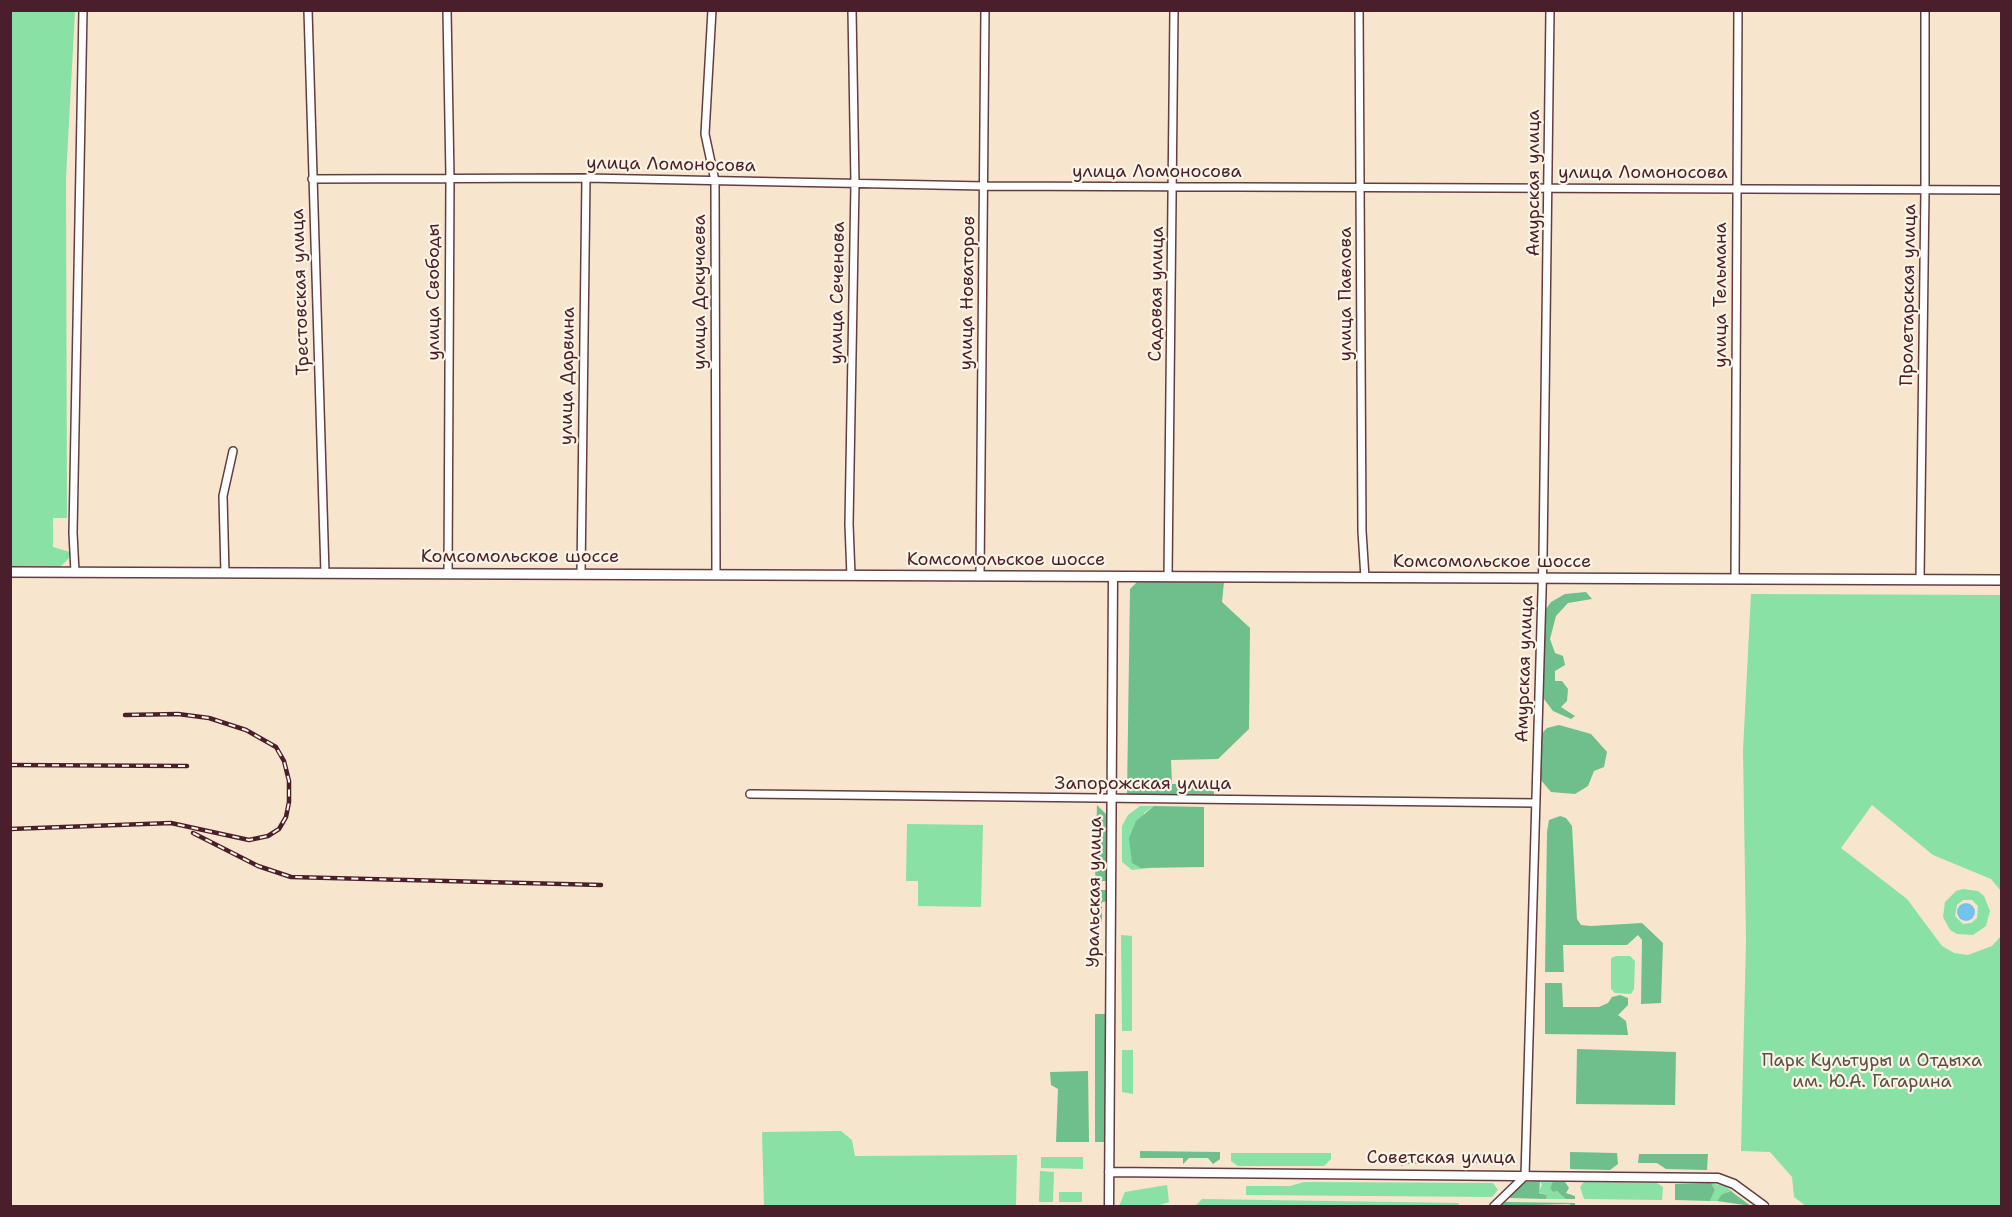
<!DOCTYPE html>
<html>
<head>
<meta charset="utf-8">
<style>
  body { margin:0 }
  #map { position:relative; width:2012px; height:1217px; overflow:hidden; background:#f7e5cd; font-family:"Shantell Sans",sans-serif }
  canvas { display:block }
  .frame { position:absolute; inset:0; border:12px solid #4a1f2b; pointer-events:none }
</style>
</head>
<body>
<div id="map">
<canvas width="2012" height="1217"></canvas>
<div class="frame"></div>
</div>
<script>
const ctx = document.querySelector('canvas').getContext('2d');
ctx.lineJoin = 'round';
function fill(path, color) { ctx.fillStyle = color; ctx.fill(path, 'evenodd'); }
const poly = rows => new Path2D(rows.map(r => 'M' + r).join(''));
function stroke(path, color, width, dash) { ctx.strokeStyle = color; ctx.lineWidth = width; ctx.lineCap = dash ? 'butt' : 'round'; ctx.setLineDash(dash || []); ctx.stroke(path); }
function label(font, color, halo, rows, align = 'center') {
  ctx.font = font + ' "Shantell Sans",sans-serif'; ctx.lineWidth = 4.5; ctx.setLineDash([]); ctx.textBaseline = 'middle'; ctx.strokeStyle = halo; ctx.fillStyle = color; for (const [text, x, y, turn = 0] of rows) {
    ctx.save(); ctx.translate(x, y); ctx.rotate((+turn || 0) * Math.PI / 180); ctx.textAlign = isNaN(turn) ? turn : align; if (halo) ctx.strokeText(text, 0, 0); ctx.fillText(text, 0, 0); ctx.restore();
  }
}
const green = poly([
  [11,10,75,11,66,178,67,518,53,518,53,547,70,552,69,558,60,567,11,566],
  [1751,594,2001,595,2001,891,1991,879,1933,855,1872,805,1841,848,1907,899,1942,946,1954,953,1968,955,1992,946,2001,936,2001,1206,1806,1206,1794,1197,1792,1177,1770,1152,1741,1151,1746,940,1743,750],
  [1140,806,1154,806,1144,813,1141,868,1151,868,1132,870,1122,862,1122,826,1128,815],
  [907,824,983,825,981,907,918,906,918,881,906,881],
  [1963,889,1978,891,1984,896,1990,911,1986,926,1973,935,1957,934,1950,930,1943,917,1945,902,1956,891],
  [1963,900,1972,900,1978,906,1977,918,1971,923,1963,924,1955,916,1957,905],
  [1121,935,1132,936,1132,1031,1122,1031],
  [1616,956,1630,956,1635,961,1634,989,1631,994,1615,993,1611,989,1611,958],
  [1122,1050,1133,1050,1133,1094,1122,1092],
  [841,1131,852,1140,855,1156,1017,1155,1016,1205,764,1205,762,1132],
  [1231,1153,1331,1153,1331,1159,1324,1166,1238,1166,1231,1161],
  [1041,1157,1083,1157,1083,1169,1041,1168],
  [1040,1171,1054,1172,1053,1202,1039,1202],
  [1540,1181,1553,1181,1550,1188,1553,1192,1556,1191,1564,1195,1566,1199,1546,1199,1547,1195,1538,1192,1542,1185],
  [1304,1182,1493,1183,1498,1190,1492,1197,1246,1195,1246,1186,1290,1186],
  [1584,1182,1657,1183,1663,1187,1662,1200,1584,1199,1580,1187],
  [1711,1183,1724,1186,1732,1191,1722,1194,1717,1201,1710,1201,1715,1190],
  [1167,1185,1169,1202,1157,1206,1119,1206,1125,1192],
  [1059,1192,1082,1192,1082,1202,1059,1202],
  [1202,1199,1459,1203,1458,1206,1195,1206]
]);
const forest = poly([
  [1138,581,1224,582,1222,602,1250,628,1249,729,1218,759,1171,760,1172,784,1214,784,1214,796,1127,796,1130,589],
  [1586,592,1592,599,1568,603,1556,616,1550,639,1555,653,1563,656,1565,665,1555,671,1555,681,1562,681,1568,689,1567,701,1561,707,1575,716,1571,719,1553,711,1544,699,1544,612,1551,602,1565,594],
  [1559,725,1591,734,1607,752,1604,767,1594,771,1588,786,1575,794,1551,792,1540,779,1541,734,1547,728],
  [1097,805,1109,817,1108,881,1095,881],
  [1154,806,1204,807,1204,867,1141,868,1132,863,1129,838,1136,821],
  [1560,816,1566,818,1572,826,1577,919,1581,925,1591,926,1642,923,1663,943,1661,1003,1641,1004,1642,940,1638,935,1627,945,1563,945,1564,972,1545,972,1547,832,1549,820],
  [1096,890,1108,890,1108,901,1102,902,1102,922,1095,923],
  [1545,983,1562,983,1563,1007,1599,1007,1608,1003,1612,997,1620,995,1628,998,1628,1005,1618,1015,1626,1021,1628,1035,1545,1034],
  [1095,1014,1106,1014,1106,1142,1095,1142],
  [1577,1049,1676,1052,1675,1105,1576,1104],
  [1088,1071,1089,1142,1056,1142,1058,1089,1051,1085,1050,1072],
  [1140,1151,1220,1152,1220,1159,1213,1164,1208,1158,1189,1158,1183,1164,1183,1158,1140,1158],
  [1570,1152,1617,1153,1618,1164,1610,1170,1570,1169],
  [1396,1154,1451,1154,1452,1163,1407,1164,1402,1166,1398,1163],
  [1466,1154,1513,1154,1510,1163,1503,1167,1502,1164,1467,1163],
  [1639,1154,1708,1154,1707,1170,1666,1169,1657,1163,1638,1163],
  [1540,1181,1539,1193,1547,1195,1546,1199,1510,1198,1509,1195,1525,1182],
  [1553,1181,1565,1182,1569,1188,1566,1193,1575,1196,1575,1199,1566,1199,1557,1191,1553,1192,1550,1188],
  [1711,1183,1715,1190,1710,1201,1675,1200,1675,1184],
  [1732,1191,1732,1192,1751,1206,1717,1201,1722,1194],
  [1505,1202,1575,1203,1575,1206,1568,1204,1501,1206]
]);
const water = poly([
  '1957 912a9 9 0 1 1 18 0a9 9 0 1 1-18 0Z'
]);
const minor = poly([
  [308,10,325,573],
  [447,10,450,178,448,574],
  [712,10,705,134,715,181,716,575],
  [1359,10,1362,531,1365,578],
  [312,179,586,178,984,186,2002,190],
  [75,572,73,533,83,10],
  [225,573,223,496,233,451],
  [581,574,586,178],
  [851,576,849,524,855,184,852,10],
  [980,576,985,10],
  [1168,577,1174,10],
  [1735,579,1738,10],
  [1920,579,1925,191,1925,10],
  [750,794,1536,803],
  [1494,1206,1525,1176,1543,557,1550,10]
]);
const tertiary = poly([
  [1109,1172,1718,1178,1734,1184,1764,1206],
  [1109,1206,1113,577]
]);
const secondary = poly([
  [10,572,2002,580]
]);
const rail = poly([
  [10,765,187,766],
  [10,829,171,823,249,840,268,836,279,829,286,817,289,802,289,781,284,761,276,747,246,730,209,718,178,714,125,715],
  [193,833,258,866,291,877,601,885]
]);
const streetNames = [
  ["улица Ломоносова",671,165,1],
  ["улица Ломоносова",1157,172],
  ["улица Ломоносова",1643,173],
  ["Амурская улица",1534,183,-90],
  ["Трестовская улица",301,292,-92],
  ["улица Свободы",434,292,-90],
  ["улица Докучаева",700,292,-90],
  ["улица Сеченова",838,293,-89],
  ["улица Новаторов",968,293,-89],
  ["Садовая улица",1157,294,-89],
  ["улица Павлова",1346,294,-90],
  ["улица Тельмана",1721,295,-90],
  ["Пролетарская улица",1909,295,-89],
  ["улица Дарвина",568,376,-89],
  ["Комсомольское шоссе",520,557],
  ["Комсомольское шоссе",1006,560],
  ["Комсомольское шоссе",1492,562],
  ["Амурская улица",1525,669,-88],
  ["Запорожская улица",1143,784],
  ["Уральская улица",1095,892,-89],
  ["Советская улица",1441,1158]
];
const parkNames = [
  ["Парк Культуры и Отдыха",1872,1061],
  ["им. Ю.А. Гагарина",1872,1082]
];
fill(green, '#89e1a6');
fill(forest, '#6ebf8b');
fill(water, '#74c2ee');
stroke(minor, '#643d43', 10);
stroke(tertiary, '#643d43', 11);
stroke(secondary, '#643d43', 12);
stroke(minor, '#fff', 7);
stroke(tertiary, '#fff', 8);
stroke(secondary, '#fff', 9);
stroke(rail, '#4a1f2b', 4.5);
stroke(rail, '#fcf5e5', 2, [7]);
label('18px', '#4a1f2b', '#fcf5e5', streetNames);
label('18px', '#5a504a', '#fcf5e5', parkNames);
</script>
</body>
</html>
